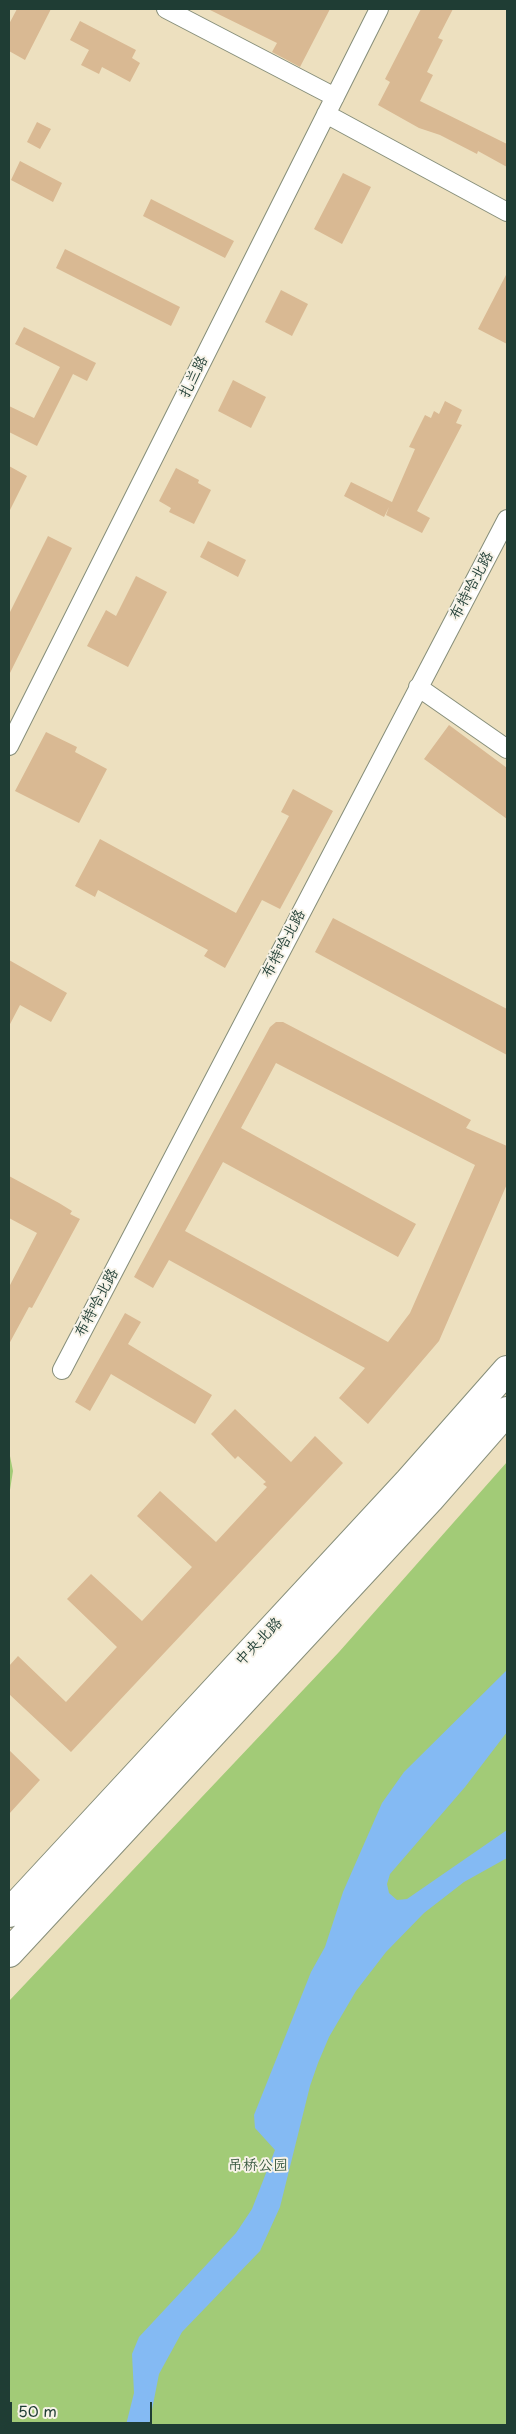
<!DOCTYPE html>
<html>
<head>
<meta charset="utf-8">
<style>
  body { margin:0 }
  #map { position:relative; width:516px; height:2434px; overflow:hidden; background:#ede0bf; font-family:"Playpen Sans",sans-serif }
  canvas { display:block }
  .frame { position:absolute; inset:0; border:10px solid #1f3d34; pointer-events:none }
  .scale { position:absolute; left:10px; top:2402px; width:142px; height:22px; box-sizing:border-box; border:2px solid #1f3d34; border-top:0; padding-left:6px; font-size:15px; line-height:18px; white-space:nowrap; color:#1f3d34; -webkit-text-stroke:4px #f7f3e8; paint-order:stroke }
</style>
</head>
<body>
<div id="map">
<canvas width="516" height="2434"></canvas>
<div class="frame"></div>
<div class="scale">50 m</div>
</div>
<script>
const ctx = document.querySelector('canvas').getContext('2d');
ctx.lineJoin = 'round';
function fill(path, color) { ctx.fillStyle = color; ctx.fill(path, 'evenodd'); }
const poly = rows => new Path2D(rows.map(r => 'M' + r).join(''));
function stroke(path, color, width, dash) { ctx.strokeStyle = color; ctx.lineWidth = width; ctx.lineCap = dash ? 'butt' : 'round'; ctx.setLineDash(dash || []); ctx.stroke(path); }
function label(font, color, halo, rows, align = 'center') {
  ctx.font = font + ' "Playpen Sans","LXGW WenKai TC",sans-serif'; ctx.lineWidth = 4; ctx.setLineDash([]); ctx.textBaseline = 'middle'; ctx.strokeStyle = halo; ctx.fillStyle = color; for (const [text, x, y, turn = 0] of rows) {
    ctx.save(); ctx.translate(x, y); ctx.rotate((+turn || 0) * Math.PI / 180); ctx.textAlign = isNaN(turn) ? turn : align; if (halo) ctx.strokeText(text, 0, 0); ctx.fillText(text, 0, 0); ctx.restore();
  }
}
const green = poly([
  [9,1451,13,1471,9,1496],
  [507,1462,507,2425,9,2425,9,2001,339,1652]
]);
const water = poly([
  [507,1670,507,1732,465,1787,390,1874,387,1884,389,1893,397,1900,407,1899,507,1830,507,1858,464,1882,424,1913,386,1952,356,1991,329,2037,318,2063,310,2086,280,2207,260,2251,182,2332,159,2374,149,2425,126,2425,134,2393,132,2354,139,2337,236,2233,252,2209,275,2150,255,2128,254,2115,311,1972,325,1947,343,1892,382,1803,404,1772]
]);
const building = poly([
  [17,9,51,9,25,60,9,51,9,24],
  [208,9,330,9,300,67,272,52,277,43],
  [421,9,453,9,438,38,443,40,427,72,433,75,420,101,507,144,507,167,478,151,477,154,440,135,419,128,378,105,390,82,385,79],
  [80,21,136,50,132,58,140,63,130,82,102,67,99,74,81,65,89,50,70,40],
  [37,122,51,129,40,149,27,142],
  [20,161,62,183,53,202,11,180],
  [343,173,371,187,342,244,314,229],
  [151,199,234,241,225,258,143,216],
  [65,249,180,307,171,326,56,268],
  [507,273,507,344,478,329],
  [281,290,308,304,292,336,265,322],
  [24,327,96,363,87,381,73,374,37,446,9,432,9,406,34,418,60,367,15,344],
  [233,380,266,397,251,428,218,411],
  [445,401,462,410,456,423,462,425,417,511,430,518,422,533,386,515,389,507,384,517,344,496,351,482,392,502,415,449,409,447,425,415,431,418,434,411,439,414],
  [9,466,27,476,9,512],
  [176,468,199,480,198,483,211,490,194,524,169,512,171,508,159,501],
  [48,536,72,548,9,675,9,614],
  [208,541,246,560,238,577,200,557],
  [136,576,167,592,128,667,87,646,106,610,116,616],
  [449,725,507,768,507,819,424,759],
  [46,732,77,747,75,752,107,769,79,823,15,791],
  [293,789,333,811,280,909,262,900,225,968,204,956,208,950,98,890,95,897,75,886,100,839,236,913,289,816,281,812],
  [333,918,507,1009,507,1055,315,952],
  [9,960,67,993,51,1022,20,1005,9,1026],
  [276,1022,283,1022,471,1120,466,1128,507,1146,507,1184,439,1341,368,1424,339,1398,365,1368,169,1260,153,1288,134,1277,270,1027],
  [276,1063,475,1165,410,1313,388,1342,185,1231,223,1162,398,1257,416,1224,241,1128],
  [9,1176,59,1203,72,1211,70,1214,80,1219,32,1308,29,1307,9,1344,9,1287,37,1233,9,1218],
  [125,1313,141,1322,128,1344,212,1395,195,1424,111,1374,90,1411,75,1402],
  [235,1409,291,1462,315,1436,343,1463,71,1752,9,1694,9,1666,18,1656,66,1702,117,1647,67,1599,91,1574,142,1621,192,1567,137,1516,160,1491,216,1542,267,1487,263,1484,266,1482,238,1456,235,1459,211,1434],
  [9,1750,40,1780,9,1814]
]);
const street = poly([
  [166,9,335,97],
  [326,114,507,212],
  [418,687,507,749],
  [9,746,379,9],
  [62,1370,507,519]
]);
const primary = poly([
  [9,1913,409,1481,507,1370],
  [9,1953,430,1499,507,1411]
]);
const streetNames = [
  ["扎兰路",194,377,-63],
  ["布特哈北路",472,586,-62],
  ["布特哈北路",284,944,-62],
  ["布特哈北路",97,1303,-62],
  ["中央北路",259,1642,-46]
];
const parkNames = [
  ["吊桥公园",258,2166]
];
fill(green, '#a2cb77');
fill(water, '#84baf3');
fill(building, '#d9b993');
stroke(street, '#868e7a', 20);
stroke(primary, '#868e7a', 30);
stroke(street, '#fff', 18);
stroke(primary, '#fff', 28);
label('15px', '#1f3d34', '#f7f3e8', streetNames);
label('15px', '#395941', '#f7f3e8', parkNames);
</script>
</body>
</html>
